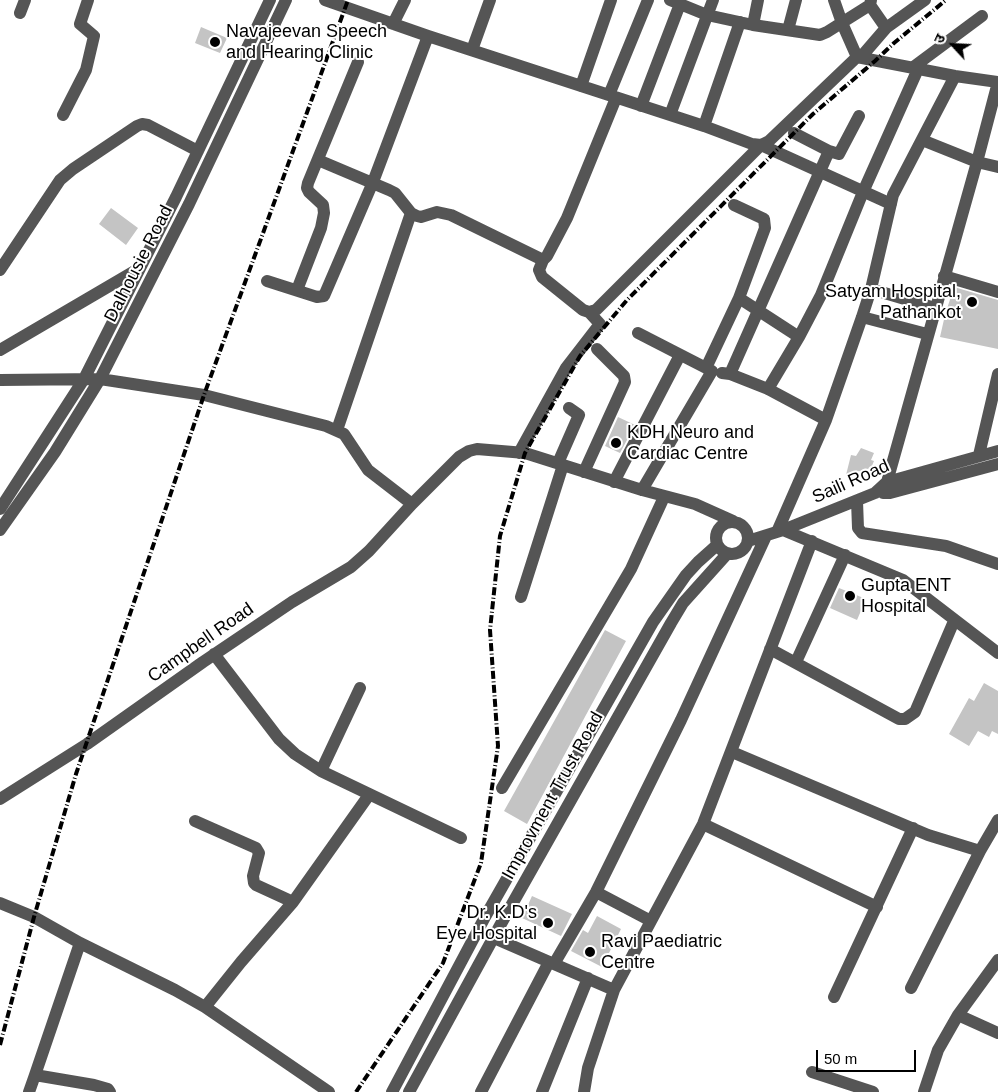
<!DOCTYPE html>
<html>
<head>
<meta charset="utf-8">
<style>
  body { margin:0 }
  #map { position:relative; width:998px; height:1092px; overflow:hidden; background:#fff; font-family:Arial,"Noto Sans Devanagari",sans-serif }
  canvas { display:block }
  .north { position:absolute; left:928px; top:20px; width:50px; height:50px; -webkit-text-stroke:4px #fff; paint-order:stroke; rotate:295deg; font-size:14px; font-weight:700; line-height:20px; text-align:center; color:#000 }
  .north::after { content:''; display:block; margin:auto; width:18px; height:22px; background:#000; clip-path:polygon(50% 0,100% 100%,50% 72%,0 100%) }
  .scale { position:absolute; left:816px; top:1050px; width:100px; height:22px; box-sizing:border-box; border:2px solid #000; border-top:0; padding-left:6px; font-size:15px; line-height:18px; white-space:nowrap; color:#000; -webkit-text-stroke:4px #fff; paint-order:stroke }
</style>
</head>
<body>
<div id="map">
<canvas width="998" height="1092"></canvas>
<div class="north">उ</div>
<div class="scale">50 m</div>
</div>
<script>
const ctx = document.querySelector('canvas').getContext('2d');
ctx.lineJoin = 'round';
function fill(path, color) { ctx.fillStyle = color; ctx.fill(path, 'evenodd'); }
const poly = rows => new Path2D(rows.map(r => 'M' + r).join(''));
function stroke(path, color, width, dash) { ctx.strokeStyle = color; ctx.lineWidth = width; ctx.lineCap = dash ? 'butt' : 'round'; ctx.setLineDash(dash || []); ctx.stroke(path); }
function label(font, color, halo, rows, align = 'center') {
  ctx.font = font + ' Arial,sans-serif'; ctx.lineWidth = 4; ctx.setLineDash([]); ctx.textBaseline = 'middle'; ctx.strokeStyle = halo; ctx.fillStyle = color; for (const [text, x, y, turn = 0] of rows) {
    ctx.save(); ctx.translate(x, y); ctx.rotate((+turn || 0) * Math.PI / 180); ctx.textAlign = isNaN(turn) ? turn : align; if (halo) ctx.strokeText(text, 0, 0); ctx.fillText(text, 0, 0); ctx.restore();
  }
}
const building = poly([
  [201,27,227,38,220,53,195,43],
  [111,208,138,228,126,245,99,224],
  [954,287,998,300,998,349,940,337,945,315],
  [618,417,635,425,620,453,605,446],
  [861,448,874,453,871,460,874,461,871,468,846,475,851,455,856,456],
  [839,588,866,599,857,620,830,608],
  [605,630,626,641,527,824,504,811],
  [984,683,998,691,998,734,992,731,989,737,978,731,969,746,949,734,969,698,974,701],
  [532,896,572,914,561,936,522,918],
  [597,916,621,929,602,967,571,951,583,930,588,933]
]);
const minor = poly([
  [325,0,428,36,704,126,752,144,761,145,769,141,857,57,955,76,998,82,977,162,887,482,890,493],
  [670,0,707,15,753,25,820,35,827,32,870,5],
  [834,0,842,23,857,57],
  [871,0,870,5,886,28],
  [20,13,25,0],
  [393,24,405,0],
  [753,25,758,0],
  [788,30,796,0],
  [472,50,490,0],
  [861,57,886,28,925,0],
  [912,68,982,16],
  [581,86,611,0],
  [609,95,648,0],
  [641,106,680,4],
  [63,115,86,70,94,36,80,24,88,0],
  [670,115,713,0],
  [704,126,740,22],
  [794,133,829,151,839,154,859,116],
  [922,140,977,162,998,167],
  [318,160,389,190,395,193,411,213,417,216,421,217,437,212,451,215,543,260,547,256,567,218,616,98],
  [543,260,539,270,542,277,583,310,589,312,596,310,761,145,891,204],
  [0,270,60,180,73,169,137,126,142,124,148,125,198,151],
  [944,276,998,292],
  [267,281,317,297,324,296,373,182,428,36],
  [871,289,935,308],
  [297,290,321,228,324,213,323,205,309,192,307,188,308,183,358,62],
  [739,298,799,337],
  [862,317,927,334],
  [638,333,712,371,642,490],
  [0,350,140,268],
  [706,368,739,298,765,228,764,219,734,205],
  [722,373,730,374,768,389,826,420],
  [730,374,829,151],
  [0,380,100,379,204,395,326,426,344,434,368,470,412,504,459,457,469,451,477,449,525,453,642,490,695,504,733,521],
  [768,389,799,337,821,295,863,192,918,69],
  [337,430,411,213],
  [519,453,566,368,600,324,589,312],
  [979,455,998,374],
  [558,463,579,415,569,408],
  [584,472,625,382,624,376,597,349],
  [614,482,680,355],
  [883,493,890,493,998,464],
  [857,501,858,528,862,533,946,546,998,564],
  [0,509,84,379,176,197,270,0],
  '716 538a16 16 0 1 1 32 0a16 16 0 1 1-32 0Z',
  [0,530,55,452,100,379,189,204,286,0],
  [783,530,903,580,998,653],
  [777,532,826,420,862,317,871,289,893,195,955,76],
  [748,541,783,530,875,493,887,482,998,451],
  [521,597,563,465],
  [770,649,899,719,905,719,915,712,954,621],
  [214,654,279,739,295,754,321,771],
  [796,662,845,555],
  [360,688,321,771,461,838],
  [732,752,928,835,980,851],
  [502,788,631,569,664,497],
  [0,799,87,744,203,662,292,602,351,567,369,551,412,504],
  [195,821,256,848,259,853,253,876,254,883,256,885,293,902],
  [703,824,877,907],
  [596,892,651,921],
  [0,903,34,917,80,943,175,990,205,1007,329,1092],
  [494,938,614,990],
  [80,943,35,1075,94,1085,108,1089,110,1092],
  [554,964,596,892,681,720,766,536],
  [911,988,980,851,998,820],
  [834,997,913,828],
  [205,1007,241,962,293,902,369,795],
  [958,1015,998,1033],
  [812,1072,873,1092],
  [29,1092,35,1075],
  [392,1092,485,917,653,622,686,575,698,562,717,545],
  [409,1092,502,922,671,623,683,603,727,554],
  [481,1092,549,962],
  [542,1092,588,978],
  [584,1092,588,1068,614,990,703,824,812,541],
  [924,1092,938,1050,958,1015,998,960]
]);
const rail = poly([
  [0,1045,34,917,76,774,204,395,348,0],
  [356,1092,443,963,481,863,498,746,490,630,500,536,525,453,580,356,627,300,813,114,875,61,894,43,946,0]
]);
const markers = [
  [215,42,6,"#000"],
  [972,302,6,"#000"],
  [616,443,6,"#000"],
  [850,596,6,"#000"],
  [548,923,6,"#000"],
  [590,952,6,"#000"]
];
const poiNames = [
  ["Navajeevan Speech",226,32],
  ["and Hearing Clinic",226,53],
  ["Satyam Hospital,",961,292,"right"],
  ["Pathankot",961,313,"right"],
  ["KDH Neuro and",627,433],
  ["Cardiac Centre",627,454],
  ["Gupta ENT",861,586],
  ["Hospital",861,607],
  ["Dr. K.D's",537,913,"right"],
  ["Eye Hospital",537,934,"right"],
  ["Ravi Paediatric",601,942],
  ["Centre",601,963]
];
const streetNames = [
  ["Dalhousie Road",139,264,-63],
  ["Saili Road",851,482,-24],
  ["Campbell Road",201,643,-35],
  ["Improvment Trust Road",553,796,-61]
];
fill(building, '#c4c4c4');
stroke(minor, '#555', 12);
stroke(rail, '#000', 4, [8, 2.5, 1, 2.5]);
for (const [x, y, r, color] of markers) { const dot = new Path2D(); dot.arc(x, y, r, 0, 2 * Math.PI); ctx.fillStyle = color; ctx.fill(dot); stroke(dot, '#fff', 2); }
label('18px', '#000', '#fff', poiNames, 'left');
label('18px', '#000', '#fff', streetNames);
</script>
</body>
</html>
